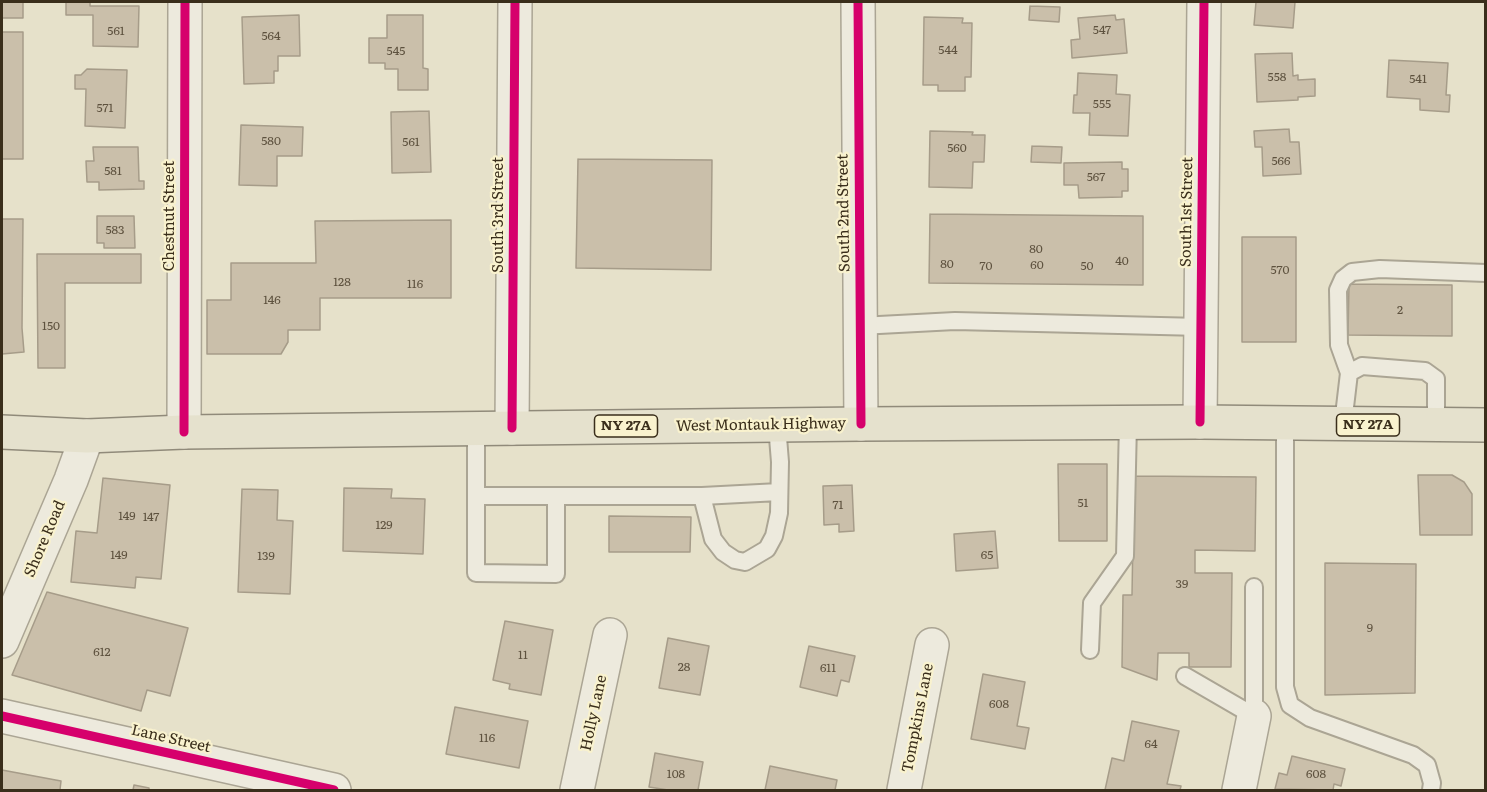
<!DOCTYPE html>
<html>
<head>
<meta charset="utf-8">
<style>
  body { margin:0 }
  #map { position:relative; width:1487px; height:792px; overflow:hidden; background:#e6e1ca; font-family:Literata,serif }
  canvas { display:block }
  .frame { position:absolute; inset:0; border:3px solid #3a2e1b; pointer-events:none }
</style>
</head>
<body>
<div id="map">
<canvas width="1487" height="792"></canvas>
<div class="frame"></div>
</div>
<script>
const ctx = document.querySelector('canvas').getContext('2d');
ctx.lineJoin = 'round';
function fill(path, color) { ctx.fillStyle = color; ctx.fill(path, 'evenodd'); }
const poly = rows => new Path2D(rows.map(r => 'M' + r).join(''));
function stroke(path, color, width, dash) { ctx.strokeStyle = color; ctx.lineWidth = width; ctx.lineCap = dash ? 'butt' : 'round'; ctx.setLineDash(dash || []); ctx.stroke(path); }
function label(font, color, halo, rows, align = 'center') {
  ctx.font = font + ' Literata,serif'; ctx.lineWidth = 4.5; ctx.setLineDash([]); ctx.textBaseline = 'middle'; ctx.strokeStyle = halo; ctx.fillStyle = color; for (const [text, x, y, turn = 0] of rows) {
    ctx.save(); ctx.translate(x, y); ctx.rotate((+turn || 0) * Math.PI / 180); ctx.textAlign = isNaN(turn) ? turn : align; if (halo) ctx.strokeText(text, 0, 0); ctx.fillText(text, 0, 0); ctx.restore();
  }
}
const building = poly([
  [2,2,23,2,23,18,2,18,2,2],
  [66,2,90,2,90,6,139,6,138,47,93,46,93,15,66,15,66,2],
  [1256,2,1295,2,1293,28,1254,25,1256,2],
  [1030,6,1060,7,1059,22,1029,20,1030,6],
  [299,15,300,56,278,56,278,71,274,71,274,83,244,84,242,17,299,15],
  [387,15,423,15,423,68,428,69,428,90,398,90,398,69,385,69,385,63,369,63,369,38,387,38,387,15],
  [1115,15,1116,20,1124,19,1127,53,1072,58,1071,40,1080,39,1078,18,1115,15],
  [924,17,963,18,962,23,972,23,971,77,965,77,965,91,938,91,938,85,923,85,924,17],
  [2,32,23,32,23,159,2,159,2,32],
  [1292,53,1293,76,1298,75,1298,80,1315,79,1315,96,1298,97,1298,100,1257,102,1255,54,1292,53],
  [1389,60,1448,63,1446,95,1450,95,1449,112,1420,110,1420,99,1387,97,1389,60],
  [87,69,127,70,125,128,85,126,86,89,75,89,75,75,81,75,87,69],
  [1078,73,1117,75,1116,94,1130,95,1128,136,1089,135,1090,113,1073,113,1074,95,1077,95,1078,73],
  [429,111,431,172,392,173,391,112,429,111],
  [241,125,303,127,302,156,277,156,277,186,239,185,241,125],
  [1289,129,1290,142,1299,142,1301,174,1263,176,1262,147,1255,147,1254,131,1289,129],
  [930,131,973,132,972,135,985,135,984,162,973,162,972,188,929,187,930,131],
  [1032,146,1062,147,1061,163,1031,162,1032,146],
  [93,147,138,147,139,181,144,181,144,189,99,190,99,182,87,182,86,161,94,161,93,147],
  [578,159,712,160,711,270,576,268,578,159],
  [1122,162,1122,169,1128,169,1128,191,1122,191,1122,197,1079,198,1078,185,1064,185,1064,163,1122,162],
  [930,214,1143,216,1143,285,929,283,930,214],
  [97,216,134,216,135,248,104,248,104,243,97,243,97,216],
  [2,219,23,219,22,328,24,352,2,354,2,219],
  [451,220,451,298,320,298,320,330,288,330,288,342,281,354,207,354,207,300,231,300,231,263,316,263,315,221,451,220],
  [1242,237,1296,237,1296,342,1242,342,1242,237],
  [37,254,141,254,141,283,65,283,65,368,38,368,37,254],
  [1349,284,1452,285,1452,336,1348,335,1349,284],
  [1058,464,1107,464,1107,541,1059,541,1058,464],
  [1418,475,1452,475,1464,482,1472,494,1472,535,1420,535,1418,475],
  [1134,476,1256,477,1255,551,1195,550,1195,573,1232,573,1231,667,1189,667,1189,653,1158,653,1157,680,1122,667,1123,595,1132,595,1134,476],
  [103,478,170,485,161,579,136,577,135,588,71,582,76,531,97,533,103,478],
  [852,485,854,531,839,532,839,524,824,525,823,486,852,485],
  [344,488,392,489,391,498,425,499,423,554,343,551,344,488],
  [242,489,278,490,277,520,293,521,290,594,238,592,242,489],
  [609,516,691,517,690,552,609,552,609,516],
  [995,531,998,568,956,571,954,534,995,531],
  [1325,563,1416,564,1415,693,1325,695,1325,563],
  [47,592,188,628,170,696,147,690,141,711,12,675,47,592],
  [505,621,553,630,541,695,509,689,510,684,493,680,505,621],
  [668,638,709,646,700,695,659,688,668,638],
  [809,646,855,656,849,682,841,680,837,696,800,687,809,646],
  [983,674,1025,682,1017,726,1029,728,1025,749,971,739,983,674],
  [455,707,528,721,519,768,446,754,455,707],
  [1132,721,1179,731,1167,784,1181,786,1180,790,1105,790,1112,758,1124,761,1132,721],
  [655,753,703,762,698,790,668,790,649,787,655,753],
  [1292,756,1345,769,1341,786,1334,784,1333,790,1275,789,1279,773,1287,775,1292,756],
  [770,766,837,780,835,790,765,790,770,766],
  [2,770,61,781,60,790,2,790,2,770],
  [134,785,149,788,149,790,133,790,134,785]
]);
const service = poly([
  [860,326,955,321,1201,327],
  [1349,373,1339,345,1338,290,1343,279,1352,272,1380,269,1486,273],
  [1285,424,1285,687,1290,705,1310,718,1413,755,1427,765,1432,783,1431,790],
  [1343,424,1349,373,1362,366,1425,371,1436,379,1436,425],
  [476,429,476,573,556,574,556,496,476,496],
  [556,496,702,496,713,539,723,552,735,560,745,562,767,549,774,536,779,513,780,462,777,425],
  [702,496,779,492],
  [1254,587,1254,716],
  [1090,650,1092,603,1125,556,1128,423],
  [1185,676,1254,716]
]);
const minor = poly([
  [858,2,861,424],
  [1200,422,1204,2],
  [512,428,515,2],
  [184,432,185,2],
  [2,716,334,790],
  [577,790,610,635],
  [904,790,932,645],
  [1239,790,1254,716]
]);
const tertiary = poly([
  [2,641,71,480,87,436]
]);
const primary = poly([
  [2,432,87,436,184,432,861,424,1200,422,1486,425]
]);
const cycleway = poly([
  [858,2,861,424],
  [1200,422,1204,2],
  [512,428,515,2],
  [184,432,185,2],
  [2,716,334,790]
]);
const numberNames = [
  ["547",1102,30],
  ["561",116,31],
  ["564",271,36],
  ["544",948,50],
  ["545",396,51],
  ["558",1277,77],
  ["541",1418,79],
  ["555",1102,104],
  ["571",105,108],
  ["580",271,141],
  ["561",411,142],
  ["560",957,148],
  ["566",1281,161],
  ["581",113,171],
  ["567",1096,177],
  ["583",115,230],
  ["80",1036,249],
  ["40",1122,261],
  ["80",947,264],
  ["60",1037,265],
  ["70",986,266],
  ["50",1087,266],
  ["570",1280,270],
  ["128",342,282],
  ["116",415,284],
  ["146",272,300],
  ["2",1400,310],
  ["150",51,326],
  ["51",1083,503],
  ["71",838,505],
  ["149",127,516],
  ["147",151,517],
  ["129",384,525],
  ["149",119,555],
  ["65",987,555],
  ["139",266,556],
  ["39",1182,584],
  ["9",1370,628],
  ["612",102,652],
  ["11",523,655],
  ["28",684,667],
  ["611",828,668],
  ["608",999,704],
  ["116",487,738],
  ["64",1151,744],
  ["108",676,774],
  ["608",1316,774]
];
const shields = [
  [1368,425,63],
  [626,426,63]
];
const shieldNames = [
  ["NY 27A",1368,425],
  ["NY 27A",626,426]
];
const streetNames = [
  ["South 1st Street",1187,212,-89],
  ["South 2nd Street",844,213,-91],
  ["South 3rd Street",499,215,-90],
  ["Chestnut Street",170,216,-90],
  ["West Montauk Highway",761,425,-1],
  ["Shore Road",45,539,-67],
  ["Holly Lane",594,713,-78],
  ["Tompkins Lane",918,718,-79],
  ["Lane Street",171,739,13]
];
fill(building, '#cabfaa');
stroke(building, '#a69c89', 1.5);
stroke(service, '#aba594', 20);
stroke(minor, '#aba594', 36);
stroke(tertiary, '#aba594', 36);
stroke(primary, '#908a7a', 36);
stroke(service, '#edeadd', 16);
stroke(minor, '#edeadd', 33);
stroke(tertiary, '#edeadd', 33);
stroke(primary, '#e5e1cd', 33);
stroke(cycleway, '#d6006c', 9);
label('12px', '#5e523f', null, numberNames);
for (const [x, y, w] of shields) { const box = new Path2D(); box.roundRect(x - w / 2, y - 11, w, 22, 4.5); ctx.fillStyle = '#f9f2ce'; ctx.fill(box); stroke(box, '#3a2e1b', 1.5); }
label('bold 14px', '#3a2e1b', null, shieldNames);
label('15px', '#3a2e1b', '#f9f2ce', streetNames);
</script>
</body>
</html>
